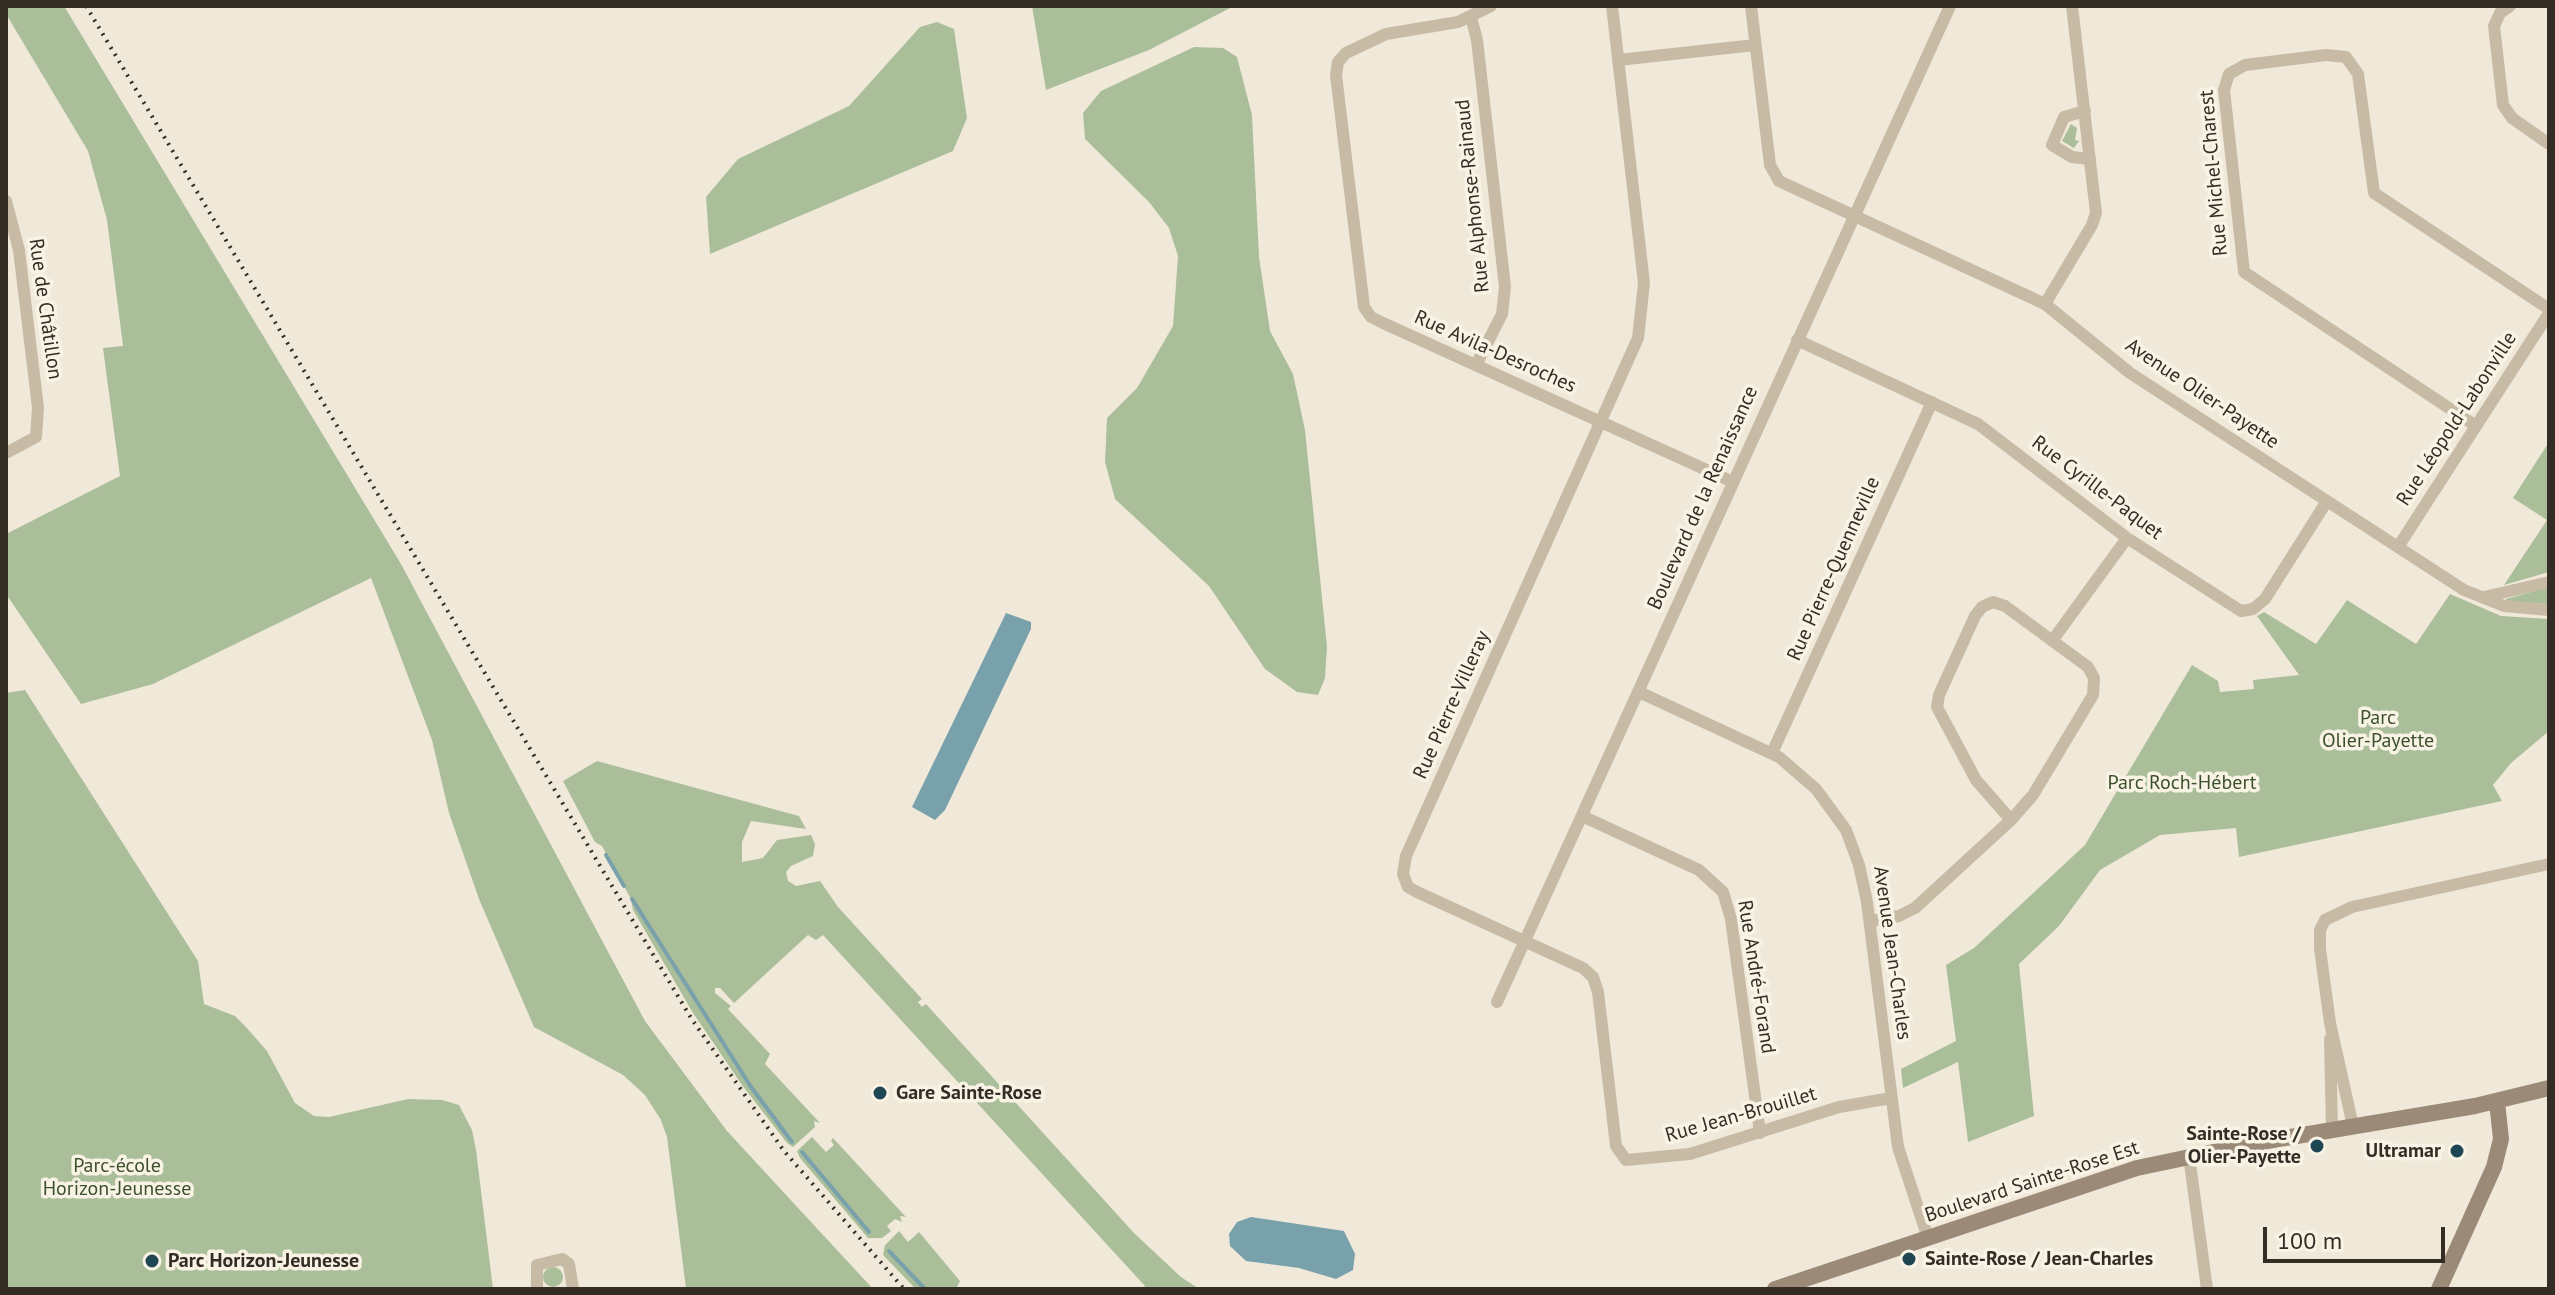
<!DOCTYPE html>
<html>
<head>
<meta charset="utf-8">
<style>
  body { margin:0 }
  #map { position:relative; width:2555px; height:1295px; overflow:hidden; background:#f0e9d9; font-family:"PT Sans",sans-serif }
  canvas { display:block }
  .frame { position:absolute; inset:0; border:8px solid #332d26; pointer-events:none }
  .scale { position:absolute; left:2263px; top:1227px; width:182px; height:36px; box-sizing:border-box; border:4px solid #332d26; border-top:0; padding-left:10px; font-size:24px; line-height:28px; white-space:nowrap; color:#332d26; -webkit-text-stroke:6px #f8f3e5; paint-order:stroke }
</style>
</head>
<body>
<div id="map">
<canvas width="2555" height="1295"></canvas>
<div class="frame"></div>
<div class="scale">100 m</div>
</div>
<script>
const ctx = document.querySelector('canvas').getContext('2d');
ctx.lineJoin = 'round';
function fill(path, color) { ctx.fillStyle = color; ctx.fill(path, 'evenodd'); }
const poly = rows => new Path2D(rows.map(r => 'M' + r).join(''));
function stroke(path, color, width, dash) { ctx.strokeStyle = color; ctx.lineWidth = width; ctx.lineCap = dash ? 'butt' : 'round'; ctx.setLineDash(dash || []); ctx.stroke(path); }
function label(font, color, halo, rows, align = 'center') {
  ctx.font = font + ' "PT Sans",sans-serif'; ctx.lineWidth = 7; ctx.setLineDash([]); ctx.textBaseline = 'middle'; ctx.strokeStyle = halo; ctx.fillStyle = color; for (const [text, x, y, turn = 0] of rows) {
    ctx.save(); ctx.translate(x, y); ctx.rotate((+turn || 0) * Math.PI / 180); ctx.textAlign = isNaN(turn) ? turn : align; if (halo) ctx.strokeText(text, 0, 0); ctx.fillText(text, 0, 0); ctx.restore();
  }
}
const green = poly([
  [6,6,64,6,401,564,645,1021,727,1131,873,1289,686,1289,667,1137,661,1120,645,1095,623,1075,534,1027,479,899,449,813,432,740,371,578,153,684,81,704,6,594,6,534,120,476,103,348,123,346,107,220,88,151,6,14],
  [1032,6,1234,6,1149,50,1046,90],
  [937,22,954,29,967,118,953,151,710,254,706,197,738,159,849,106,920,27],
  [1194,47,1223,48,1237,57,1252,115,1259,257,1270,331,1293,374,1305,430,1327,647,1325,678,1318,695,1297,692,1265,669,1209,586,1115,499,1105,462,1107,418,1137,388,1173,326,1178,256,1169,228,1149,202,1085,139,1083,113,1101,91],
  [2071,124,2077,128,2075,140,2079,141,2074,148,2062,141],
  [2549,442,2549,572,2504,585,2547,520,2513,498],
  [2549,587,2549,604,2506,602,2506,599],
  [2450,594,2501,616,2549,619,2549,731,2511,763,2493,785,2502,801,2239,857,2236,828,2160,835,2100,870,2059,926,2019,964,2034,1116,1968,1142,1958,1062,1903,1088,1901,1069,1956,1041,1946,965,1974,948,2085,845,2192,665,2218,681,2220,692,2254,689,2253,680,2299,675,2257,616,2264,612,2316,644,2347,600,2416,644],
  [25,690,198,961,204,1004,235,1016,246,1027,267,1051,295,1103,314,1116,329,1117,408,1099,442,1100,459,1105,472,1130,476,1150,493,1289,6,1289,6,693],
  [597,761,799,816,806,829,751,821,742,842,742,862,763,858,777,840,811,835,815,844,813,856,791,866,786,872,788,881,796,886,820,881,838,907,922,999,918,1002,922,1007,926,1004,1134,1233,1181,1277,1199,1289,1142,1289,1145,1286,823,935,816,940,808,935,734,1003,720,988,715,988,715,993,731,1006,728,1009,770,1054,765,1064,820,1123,814,1121,815,1127,793,1147,787,1143,742,1085,693,1013,633,910,631,899,602,846,595,842,563,781],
  [812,1137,826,1152,834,1145,831,1141,833,1138,906,1217,900,1216,902,1222,895,1219,887,1226,891,1231,882,1238,868,1238,800,1158,797,1151],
  [899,1231,908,1242,919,1232,960,1281,956,1289,916,1289,910,1283,883,1255,885,1245],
  '543 1277a10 10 0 1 1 20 0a10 10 0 1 1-20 0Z'
]);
const water = poly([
  [1006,613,1031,622,1031,629,945,810,935,820,912,807],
  [1251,1217,1344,1231,1355,1254,1353,1270,1336,1279,1299,1268,1246,1261,1230,1246,1229,1234,1237,1222]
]);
const stream = poly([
  [606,855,624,886],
  [632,899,751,1087,792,1142],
  [802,1152,869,1232],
  [889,1251,925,1289]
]);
const street = poly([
  [1491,6,1458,22,1386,34,1346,53,1338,62,1336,75,1364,307,1371,317,1383,323,1733,482],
  [1612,6,1644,283,1638,338,1406,856,1403,874,1408,887,1417,892,1583,968,1593,977,1598,992,1616,1146,1626,1160,1690,1154,1839,1107,1891,1098],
  [1751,6,1770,165,1779,181,2045,304,2130,373,2464,590,2504,606,2549,610],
  [2510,6,2500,13,2494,26,2503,105,2512,118,2549,144],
  [1471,17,1477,40,1505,287,1502,314,1476,365],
  [1618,60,1755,45],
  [2085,111,2064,117,2052,145,2072,157,2090,159],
  [6,201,19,250,38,408,36,437,6,453],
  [2045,304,2092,225,2096,213,2072,6],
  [1797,340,1978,424,2127,538,2241,611,2253,609,2265,599,2327,501],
  [2476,426,2244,272,2224,90,2229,74,2245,65,2326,55,2346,57,2358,74,2374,193,2549,309],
  [2398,547,2549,313],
  [2484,597,2549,582],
  [2052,641,2127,538],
  [1639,692,1779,757,1816,789,1846,830,1859,865,1867,902,1898,1147,1928,1238],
  [1772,753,1932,402],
  [1582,816,1699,870,1723,892,1731,919,1760,1133],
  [1870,921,1899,916,1915,908,2011,820,2033,795,2093,695,2094,678,2088,667,2005,606,1993,602,1982,607,1975,616,1939,695,1937,707,1976,780,2011,820],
  [1497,1002,1950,6],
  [2330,1039,2332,1130],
  [2353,1126,2330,1023,2320,949,2320,930,2325,920,2352,907,2549,864],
  [2189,1156,2207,1289],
  [537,1289,537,1265,562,1259,569,1264,573,1289]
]);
const secondary = poly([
  [1775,1289,2137,1168,2261,1142,2475,1106,2549,1088],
  [2439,1289,2494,1167,2501,1139,2497,1102]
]);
const rail = poly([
  [86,6,691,1018,784,1151,904,1289]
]);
const markers = [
  [880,1093,8,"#1e4653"],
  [2317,1146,8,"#1e4653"],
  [2457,1151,8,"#1e4653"],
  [1909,1259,8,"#1e4653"],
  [152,1261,8,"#1e4653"]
];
const streetNames = [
  ["Rue Michel-Charest",2214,173,-95],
  ["Rue Alphonse-Rainaud",1473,196,-96],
  ["Rue de Châtillon",45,309,82],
  ["Rue Avila-Desroches",1495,352,24],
  ["Avenue Olier-Payette",2202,394,34],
  ["Rue Léopold-Labonville",2457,419,-57],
  ["Rue Cyrille-Paquet",2097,488,37],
  ["Boulevard de la Renaissance",1703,498,-66],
  ["Rue Pierre-Quenneville",1834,569,-66],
  ["Rue Pierre-Villeray",1452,705,-66],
  ["Avenue Jean-Charles",1892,953,82],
  ["Rue André-Forand",1756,977,81],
  ["Rue Jean-Brouillet",1741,1115,-16],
  ["Boulevard Sainte-Rose Est",2032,1182,-18]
];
const parkNames = [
  ["Parc",2378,718],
  ["Olier-Payette",2378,741],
  ["Parc Roch-Hébert",2182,783],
  ["Parc-école",117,1166],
  ["Horizon-Jeunesse",117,1189]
];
const poiNames = [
  ["Gare Sainte-Rose",896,1093],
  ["Sainte-Rose /",2301,1134,"right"],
  ["Olier-Payette",2301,1157,"right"],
  ["Ultramar",2441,1151,"right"],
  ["Sainte-Rose / Jean-Charles",1925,1259],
  ["Parc Horizon-Jeunesse",168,1261]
];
fill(green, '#abbe9a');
fill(water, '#79a1ac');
stroke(stream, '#79a1ac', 4);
stroke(street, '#c7bba6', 12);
stroke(secondary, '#9b8a77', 16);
stroke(rail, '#332d26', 4, [2, 6]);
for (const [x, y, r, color] of markers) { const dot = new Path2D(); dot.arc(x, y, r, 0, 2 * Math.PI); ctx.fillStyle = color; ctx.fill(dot); stroke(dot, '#f8f3e5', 3); }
label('20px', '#332d26', '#f8f3e5', streetNames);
label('20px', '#3c502b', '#f8f3e5', parkNames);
label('bold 20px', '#332d26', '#f8f3e5', poiNames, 'left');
</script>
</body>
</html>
